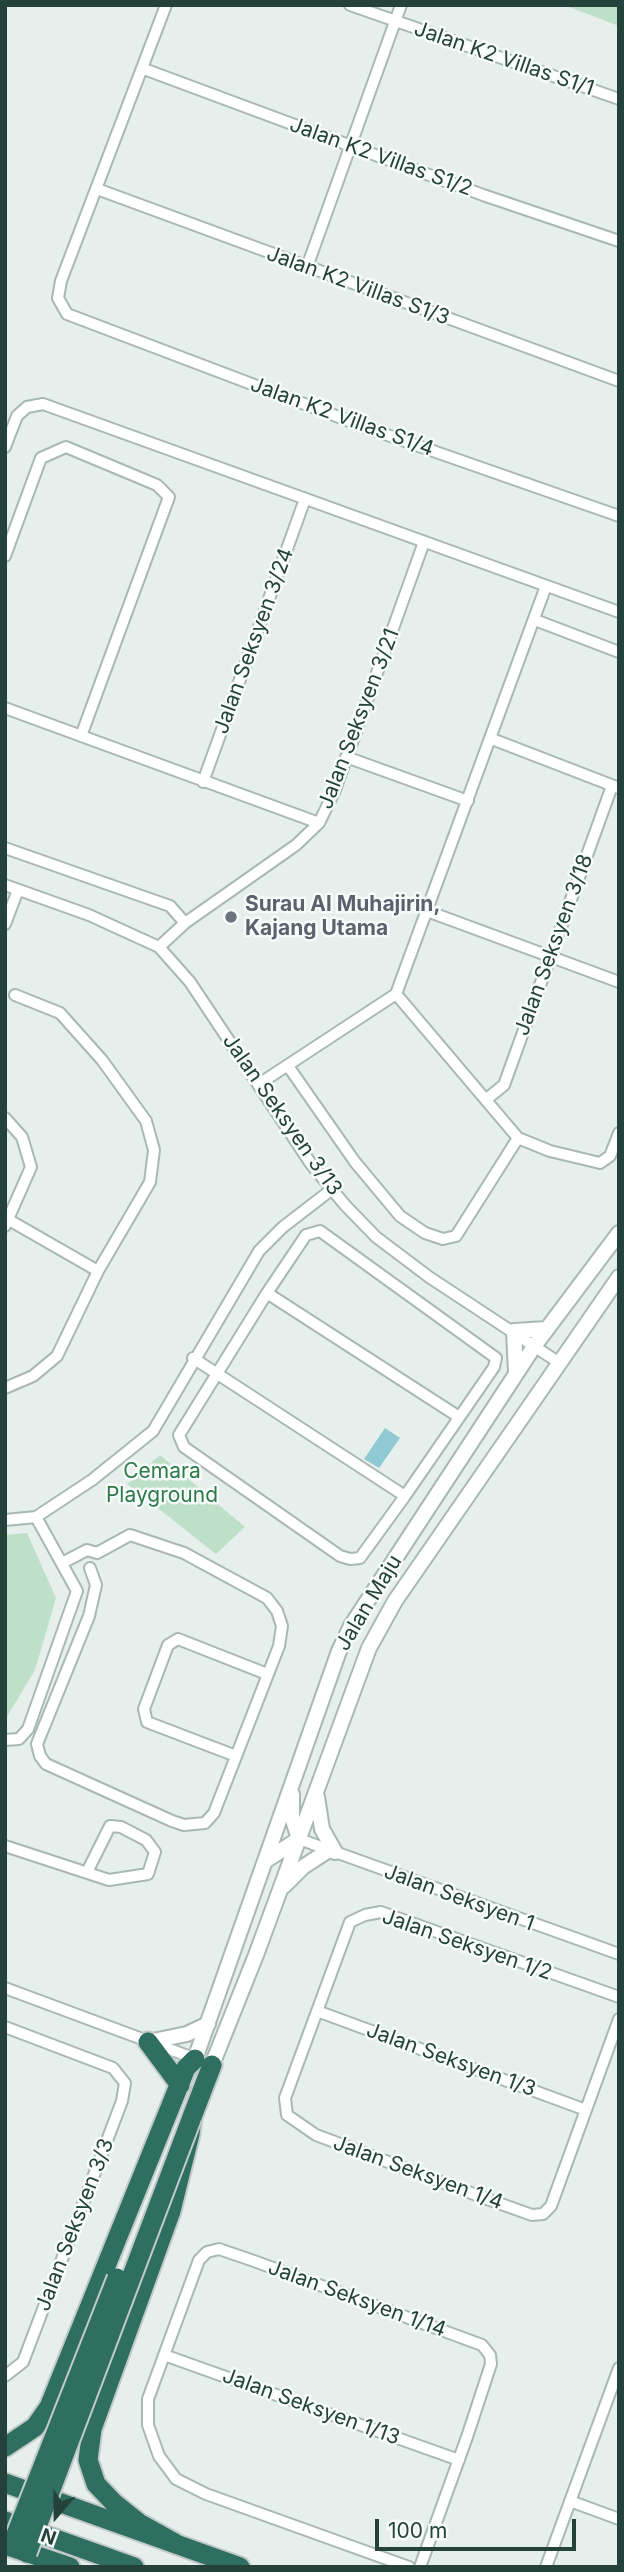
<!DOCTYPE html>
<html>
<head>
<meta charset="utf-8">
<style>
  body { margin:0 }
  #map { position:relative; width:624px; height:2572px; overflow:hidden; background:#e6efeb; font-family:Inter,sans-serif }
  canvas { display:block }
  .frame { position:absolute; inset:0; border:7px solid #24423a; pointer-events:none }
  .north { position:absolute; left:21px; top:2481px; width:70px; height:70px; -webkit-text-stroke:5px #f7fbf9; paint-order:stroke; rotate:200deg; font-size:19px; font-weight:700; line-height:28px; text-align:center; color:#24423a }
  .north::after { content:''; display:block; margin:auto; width:24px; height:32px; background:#24423a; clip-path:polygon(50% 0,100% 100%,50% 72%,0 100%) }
  .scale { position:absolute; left:375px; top:2519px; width:201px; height:32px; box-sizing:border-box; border:4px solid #24423a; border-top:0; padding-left:9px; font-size:21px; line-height:24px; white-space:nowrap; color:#24423a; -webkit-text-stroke:5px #f7fbf9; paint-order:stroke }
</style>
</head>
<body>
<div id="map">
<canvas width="624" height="2572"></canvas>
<div class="frame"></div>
<div class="north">N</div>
<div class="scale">100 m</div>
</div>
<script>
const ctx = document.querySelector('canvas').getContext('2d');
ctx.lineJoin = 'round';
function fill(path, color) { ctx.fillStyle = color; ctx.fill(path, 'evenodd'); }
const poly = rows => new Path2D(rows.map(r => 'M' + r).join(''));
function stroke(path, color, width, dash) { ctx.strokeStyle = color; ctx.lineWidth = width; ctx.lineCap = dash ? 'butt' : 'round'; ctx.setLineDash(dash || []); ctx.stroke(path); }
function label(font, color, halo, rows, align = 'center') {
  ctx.font = font + ' Inter,sans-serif'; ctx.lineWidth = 5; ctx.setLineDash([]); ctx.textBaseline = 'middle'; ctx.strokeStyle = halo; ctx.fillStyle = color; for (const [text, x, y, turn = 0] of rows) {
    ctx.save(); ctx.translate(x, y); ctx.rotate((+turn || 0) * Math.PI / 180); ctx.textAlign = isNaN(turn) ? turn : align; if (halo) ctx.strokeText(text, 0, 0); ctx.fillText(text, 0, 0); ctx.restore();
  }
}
const green = poly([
  [564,5,619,5,619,26],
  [160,1455,245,1527,216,1554,127,1484],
  [27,1533,56,1598,35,1670,5,1720,5,1535]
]);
const water = poly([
  [385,1428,400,1438,379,1468,364,1459]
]);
const minor = poly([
  [166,5,61,281,58,298,67,314,373,430,619,516],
  [350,5,619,99],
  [144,69,483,195,619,241],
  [97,189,619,381],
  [307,267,401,5],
  [5,447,17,416,27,407,43,404,619,612],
  [5,556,41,458,66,447,157,485,169,497,81,736],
  [535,620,619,652],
  [5,708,319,823],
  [492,739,619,788],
  [346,757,468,801],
  [203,782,305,499],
  [5,848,170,906,185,923],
  [5,885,89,915,159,947,190,982,311,1164,345,1205,376,1237,429,1277,558,1362],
  [427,911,619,982],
  [5,924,18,890],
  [159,947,185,923,296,845,319,823,335,790,424,542],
  [396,994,518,1138,550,1151,600,1163,610,1156,619,1133],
  [288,1066,355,1162,400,1216,425,1233,443,1239,456,1236,518,1138],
  [259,1084,396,994,546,586],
  [488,1098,504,1085,612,786],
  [5,1118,22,1137,31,1167,5,1226],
  [9,1220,98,1271],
  [267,1293,306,1235,320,1231,496,1358,494,1367,405,1496,360,1558,350,1559,340,1556,184,1447,179,1435,267,1293,459,1417],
  [193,1358,405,1496],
  [5,1388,33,1376,57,1356,98,1271,150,1182,154,1150,146,1121,102,1060,60,1013,15,995],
  [5,1520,36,1517,92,1480,153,1431,259,1251,283,1227,331,1190],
  [64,1562,87,1550,97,1553,130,1535,184,1553,267,1598,277,1611,282,1626,279,1646,214,1813,205,1823,184,1825,172,1821,46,1764,40,1756,37,1744,89,1616,96,1585,90,1568],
  [5,1740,19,1739,28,1729,77,1591,36,1517],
  [236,1756,147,1722,144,1709,168,1645,178,1639,267,1674],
  [299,1839,619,1954],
  [5,1846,109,1880,148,1874,155,1852,146,1840,121,1827,110,1826,87,1872],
  [5,1988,196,2059],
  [619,1997,381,1912,365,1915,350,1922,285,2098,287,2115,316,2135,487,2199,532,2215,543,2214,551,2206,619,2019],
  [317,2011,586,2110],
  [5,2027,113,2068,125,2083,122,2101,23,2362,5,2376],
  [164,2355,459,2460],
  [570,2501,619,2519],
  [409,2567,206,2494,176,2479,159,2456,148,2425,148,2399,199,2260,207,2252,219,2249,254,2261,482,2345,490,2355,491,2364,467,2437,420,2567],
  [546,2567,619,2368]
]);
const tertiary = poly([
  [516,1373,514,1331,547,1329],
  [317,1797,322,1829,335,1852],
  [265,1861,299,1839,292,1817,292,1794],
  [284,1886,303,1867,329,1850],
  [148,2042,187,2034,208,2024],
  [195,2059,339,1651,351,1626,535,1345,619,1233],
  [212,2065,256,1955,369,1648,395,1601,619,1277]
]);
const motorway = poly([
  [148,2042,180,2085],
  [5,2447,35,2427,49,2407,186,2068,195,2059],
  [5,2483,240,2567],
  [5,2521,134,2567],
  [175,2543,139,2523,114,2503,96,2484,88,2460,92,2429,171,2211,190,2134,192,2117,212,2065],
  [11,2547,70,2567]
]);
const motorwayBridge = poly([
  [11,2547,117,2278],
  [27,2553,192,2117]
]);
const markers = [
  [231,917,7,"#6b7280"]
];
const streetNames = [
  ["Jalan K2 Villas S1/1",504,59,19],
  ["Jalan K2 Villas S1/2",381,157,20],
  ["Jalan K2 Villas S1/3",358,286,20],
  ["Jalan K2 Villas S1/4",342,417,20],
  ["Jalan Seksyen 3/24",254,641,-70],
  ["Jalan Seksyen 3/21",359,719,-69],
  ["Jalan Seksyen 3/18",554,945,-70],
  ["Jalan Seksyen 3/13",282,1115,55],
  ["Jalan Maju",369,1603,-59],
  ["Jalan Seksyen 1",459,1898,20],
  ["Jalan Seksyen 1/2",467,1945,19],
  ["Jalan Seksyen 1/3",451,2060,20],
  ["Jalan Seksyen 1/4",418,2173,20],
  ["Jalan Seksyen 3/3",75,2225,-69],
  ["Jalan Seksyen 1/14",357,2299,20],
  ["Jalan Seksyen 1/13",311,2407,20]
];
const worshipNames = [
  ["Surau Al Muhajirin,",245,905],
  ["Kajang Utama",245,929]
];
const parkNames = [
  ["Cemara",162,1472],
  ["Playground",162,1496]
];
fill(green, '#bfe0c8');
fill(water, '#8ec9d4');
stroke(minor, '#a8b8b2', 14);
stroke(tertiary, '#a8b8b2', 18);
stroke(motorway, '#c2cac8', 23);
stroke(minor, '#fff', 10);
stroke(tertiary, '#fff', 14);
stroke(motorway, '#2f6f62', 19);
stroke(motorwayBridge, '#c2cac8', 23, []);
stroke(motorwayBridge, '#2f6f62', 19);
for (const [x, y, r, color] of markers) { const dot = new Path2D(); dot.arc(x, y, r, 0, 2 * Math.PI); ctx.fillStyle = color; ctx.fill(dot); stroke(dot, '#f7fbf9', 2.5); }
label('21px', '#24423a', '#f7fbf9', streetNames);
label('bold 21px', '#5b616d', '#f7fbf9', worshipNames, 'left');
label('21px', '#2d7a4b', '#f7fbf9', parkNames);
</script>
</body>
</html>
